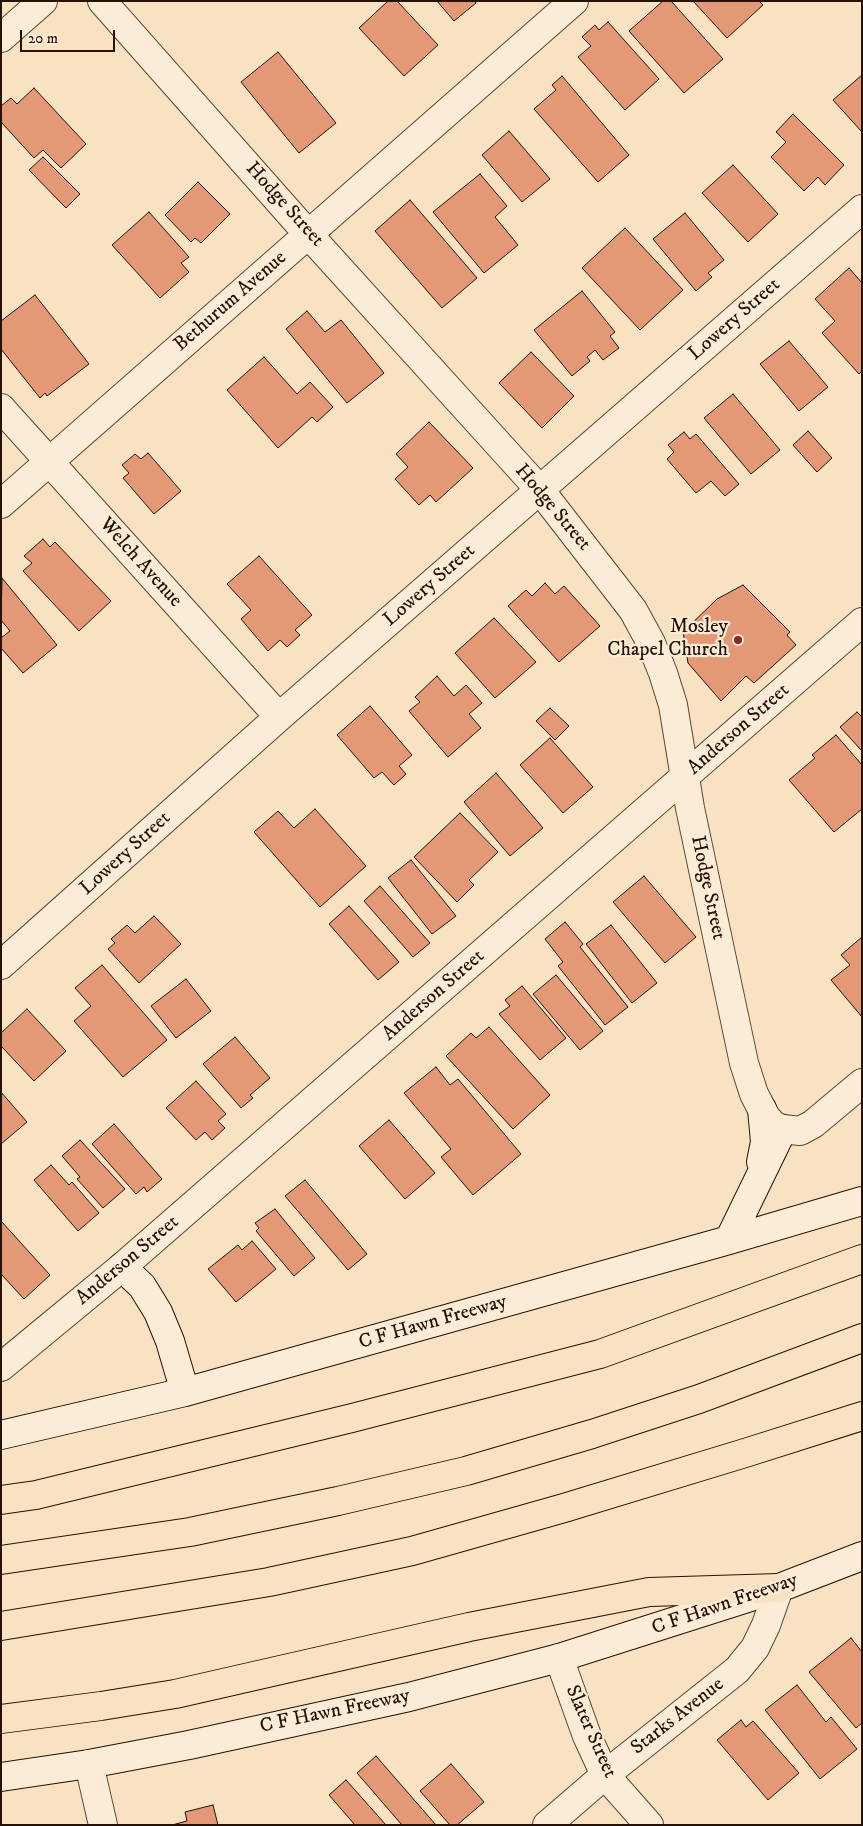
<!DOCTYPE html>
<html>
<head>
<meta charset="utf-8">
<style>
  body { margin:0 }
  #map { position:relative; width:863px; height:1826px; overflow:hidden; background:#f9e2c2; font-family:"IM FELL DW Pica",serif }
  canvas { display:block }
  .frame { position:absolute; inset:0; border:2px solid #251106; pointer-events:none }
  .scale { position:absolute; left:20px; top:30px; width:95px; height:22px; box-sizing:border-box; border:2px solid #251106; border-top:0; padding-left:6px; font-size:15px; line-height:18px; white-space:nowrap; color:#251106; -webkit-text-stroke:4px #fbecd7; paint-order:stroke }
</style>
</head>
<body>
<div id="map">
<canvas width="863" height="1826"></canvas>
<div class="frame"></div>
<div class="scale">20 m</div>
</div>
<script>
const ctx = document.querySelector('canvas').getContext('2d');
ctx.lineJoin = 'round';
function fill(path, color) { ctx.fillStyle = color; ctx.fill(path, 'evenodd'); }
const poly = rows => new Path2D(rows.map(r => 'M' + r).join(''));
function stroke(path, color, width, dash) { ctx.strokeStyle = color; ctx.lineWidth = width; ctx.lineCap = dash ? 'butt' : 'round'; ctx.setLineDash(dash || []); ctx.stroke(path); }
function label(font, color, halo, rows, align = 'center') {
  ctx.font = font + ' "IM FELL DW Pica",serif'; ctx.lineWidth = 4.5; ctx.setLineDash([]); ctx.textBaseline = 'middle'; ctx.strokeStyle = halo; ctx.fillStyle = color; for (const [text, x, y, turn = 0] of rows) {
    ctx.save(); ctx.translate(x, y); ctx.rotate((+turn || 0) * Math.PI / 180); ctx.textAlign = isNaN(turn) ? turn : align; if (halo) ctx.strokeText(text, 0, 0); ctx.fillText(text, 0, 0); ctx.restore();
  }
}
const building = poly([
  [388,1,397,1,438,45,404,76,359,28,388,1],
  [437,1,475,1,476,3,454,21,437,1],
  [663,1,671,1,723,59,684,93,629,31,663,1],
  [693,1,759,1,763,5,727,38,693,1],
  [608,22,659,79,625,110,578,57,591,46,582,37,595,25,599,30,608,22],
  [278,52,336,123,299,153,241,82,278,52],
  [862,75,862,132,833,100,862,75],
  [562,76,629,155,598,182,534,109,556,90,552,85,562,76],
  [34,88,86,144,61,168,43,150,34,158,1,122,1,106,11,98,17,104,34,88],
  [793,114,844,165,825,185,818,177,804,191,771,157,786,142,776,132,793,114],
  [509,131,550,179,522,202,482,155,509,131],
  [43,157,80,194,66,208,29,170,43,157],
  [733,165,778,214,748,242,702,193,733,165],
  [480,174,507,206,495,217,518,245,484,273,433,212,480,174],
  [198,182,230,214,201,243,195,238,191,242,165,215,198,182],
  [410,200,477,278,442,308,375,231,410,200],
  [149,212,189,257,181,263,189,272,160,298,112,245,149,212],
  [685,213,724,260,708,273,712,277,696,291,653,239,685,213],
  [625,228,683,290,640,330,582,268,625,228],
  [849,268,862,283,862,371,859,374,822,333,835,321,815,299,849,268],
  [582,291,615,332,610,336,619,348,603,360,595,350,587,357,590,361,572,376,534,330,582,291],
  [35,295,89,364,47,396,45,393,40,398,1,349,1,321,35,295],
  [307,311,325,332,341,320,384,373,347,403,286,329,307,311],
  [789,341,828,387,799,411,760,364,789,341],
  [531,352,574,396,542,428,499,383,531,352],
  [264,357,297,394,310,382,333,407,317,422,312,417,278,448,227,390,264,357],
  [733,394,780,450,751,474,704,418,733,394],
  [429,422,473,468,436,502,430,495,419,505,395,479,408,467,396,454,429,422],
  [808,431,832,458,817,472,793,445,808,431],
  [684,432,690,439,696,434,739,484,725,496,711,481,696,493,667,459,674,452,668,445,684,432],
  [148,453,181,491,154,514,123,478,129,473,122,465,135,454,141,459,148,453],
  [43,539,50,547,55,542,111,601,79,631,23,571,32,563,24,556,43,539],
  [259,556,312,615,295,630,300,635,287,647,280,640,268,651,241,619,251,610,227,584,259,556],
  [2,578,57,645,23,673,1,648,1,638,10,631,1,620,2,578],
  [545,583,555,594,564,586,600,626,559,662,508,606,526,590,532,596,545,583],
  [743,585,790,632,787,635,796,645,754,683,746,676,721,701,688,663,683,632,717,599,743,585],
  [494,618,536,662,495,698,455,653,494,618],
  [437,676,454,696,466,685,482,703,469,714,481,728,448,757,409,711,420,702,415,697,437,676],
  [370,706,412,755,399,766,406,774,394,785,382,772,374,778,337,735,370,706],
  [550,708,569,726,555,740,536,721,550,708],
  [857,712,862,717,862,751,840,727,857,712],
  [836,735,862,765,862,809,834,832,789,780,815,758,812,755,836,735],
  [550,738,593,787,563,813,520,765,550,738],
  [496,773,543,828,510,856,464,802,496,773],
  [315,809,366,866,320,907,254,832,278,811,294,828,315,809],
  [460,813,498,852,469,880,474,885,457,902,414,857,460,813],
  [411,860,456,916,432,934,388,878,411,860],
  [644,876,696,937,665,963,613,902,644,876],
  [380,886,430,943,413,957,364,901,380,886],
  [349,906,399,962,378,980,329,924,349,906],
  [154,916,181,944,139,983,108,949,115,943,111,939,127,925,135,933,154,916],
  [565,922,583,944,580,947,628,1007,605,1025,558,966,563,962,545,939,565,922],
  [611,925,657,983,632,1003,586,944,611,925],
  [862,937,862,1017,831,980,850,965,841,955,862,937],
  [102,965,167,1040,123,1077,74,1021,91,1006,75,988,102,965],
  [556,975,603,1031,580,1050,533,994,556,975],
  [186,979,211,1011,176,1038,151,1006,186,979],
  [522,986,566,1038,540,1060,499,1014,510,1006,505,1000,522,986],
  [27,1009,66,1051,34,1081,1,1046,1,1033,27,1009],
  [489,1027,550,1095,513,1129,446,1056,471,1033,476,1038,489,1027],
  [235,1037,270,1078,250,1095,253,1098,241,1108,203,1064,235,1037],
  [436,1067,450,1085,458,1079,521,1154,473,1195,441,1157,451,1149,404,1093,436,1067],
  [196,1081,226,1114,218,1121,225,1128,212,1140,205,1132,196,1140,166,1108,196,1081],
  [1,1092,27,1122,1,1144,1,1092],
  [389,1120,435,1173,405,1199,359,1146,389,1120],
  [114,1124,162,1179,147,1192,144,1187,136,1194,92,1144,114,1124],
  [80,1140,125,1189,103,1208,77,1179,80,1177,62,1156,80,1140],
  [51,1165,69,1185,72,1182,99,1213,78,1231,34,1180,51,1165],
  [305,1180,367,1254,348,1270,285,1196,305,1180],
  [275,1209,315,1258,294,1276,256,1231,259,1228,255,1223,275,1209],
  [1,1221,50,1275,24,1299,1,1274,1,1221],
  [252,1241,276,1269,236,1302,208,1269,238,1245,242,1250,252,1241],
  [851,1638,862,1652,862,1723,856,1728,809,1672,851,1638],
  [797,1685,826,1722,831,1717,857,1749,820,1779,765,1710,797,1685],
  [741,1720,746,1727,753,1721,799,1773,768,1800,717,1740,741,1720],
  [376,1756,436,1825,402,1825,357,1773,376,1756],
  [451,1764,484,1802,457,1825,450,1825,420,1791,451,1764],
  [346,1780,386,1825,355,1825,329,1795,346,1780],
  [213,1805,218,1825,172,1825,187,1821,185,1812,213,1805]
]);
const minor = poly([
  [102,1,308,234,540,490,633,610,651,643,663,673,673,705,690,808,744,1063,754,1094,766,1117,774,1126,783,1129,800,1131,813,1124,862,1083],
  [1,38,43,1],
  [1,408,279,717],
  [1,504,574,1],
  [1,965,279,717,862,209],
  [1,1367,122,1267,862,622],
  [559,1658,587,1736,605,1775,649,1825],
  [89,1764,103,1825],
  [547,1825,605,1775,737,1670,755,1648,766,1625,779,1588]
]);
const secondary = poly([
  [761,1162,765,1142,762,1109],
  [729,1240,783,1129],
  [122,1267,142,1286,158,1312,170,1341,185,1392],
  [1,1435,185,1392,729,1240,862,1201],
  [1,1777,89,1764,189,1745,409,1697,559,1658,779,1588,862,1556]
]);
const motorway = poly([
  [1,1500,36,1495,352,1418,600,1354,862,1259],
  [1,1560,190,1532,338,1501,466,1471,592,1434,699,1399,862,1338],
  [1,1626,269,1582,412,1551,564,1508,745,1453,862,1416],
  [1,1719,101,1706,175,1694,469,1627,649,1592,779,1588]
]);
const markers = [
  [738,640,5,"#8f2418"]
];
const streetNames = [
  ["Hodge Street",284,205,48],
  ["Bethurum Avenue",231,302,-41],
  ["Lowery Street",735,320,-41],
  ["Hodge Street",552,508,50],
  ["Welch Avenue",140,563,48],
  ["Lowery Street",430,586,-41],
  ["Anderson Street",739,730,-41],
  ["Lowery Street",126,854,-42],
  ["Hodge Street",707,888,78],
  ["Anderson Street",434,996,-41],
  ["Anderson Street",128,1261,-40],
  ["C F Hawn Freeway",433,1323,-16],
  ["C F Hawn Freeway",725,1605,-19],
  ["C F Hawn Freeway",335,1712,-12],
  ["Starks Avenue",678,1717,-38],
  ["Slater Street",590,1732,66]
];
const poiNames = [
  ["Mosley",728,628],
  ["Chapel Church",728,651]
];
fill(building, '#e39976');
stroke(building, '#251106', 1);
stroke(minor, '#5a4535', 30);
stroke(secondary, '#251106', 30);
stroke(motorway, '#251106', 30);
stroke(minor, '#fbecd7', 28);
stroke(secondary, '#fbecd7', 28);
stroke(motorway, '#f9e2c2', 28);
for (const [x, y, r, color] of markers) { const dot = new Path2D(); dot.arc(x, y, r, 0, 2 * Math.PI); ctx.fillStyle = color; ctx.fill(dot); stroke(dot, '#fbecd7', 2); }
label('20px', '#251106', '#fbecd7', streetNames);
label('20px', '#251106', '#fbecd7', poiNames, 'right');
</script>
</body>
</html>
